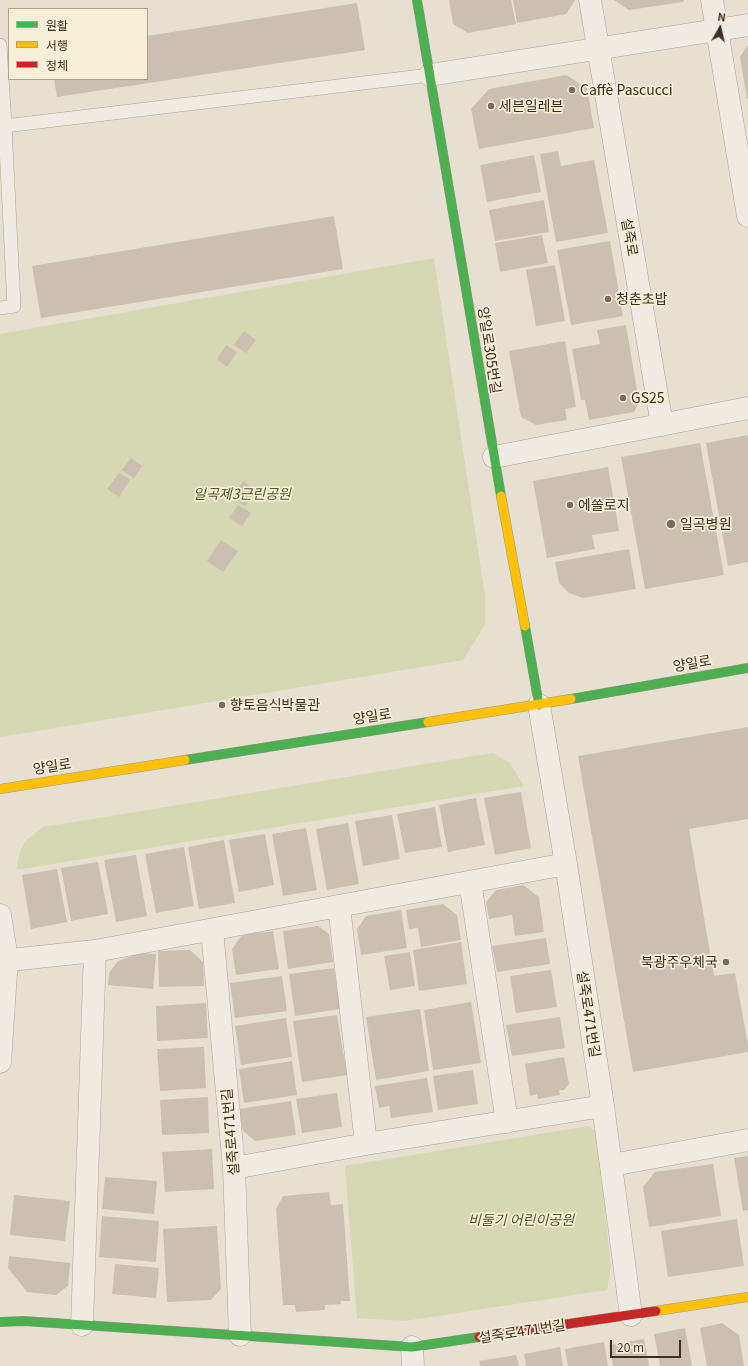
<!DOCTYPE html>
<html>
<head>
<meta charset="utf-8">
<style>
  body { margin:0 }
  #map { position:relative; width:748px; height:1366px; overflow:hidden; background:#e7e0d1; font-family:Georgia,"Noto Sans KR",serif }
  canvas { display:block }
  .legend { position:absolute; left:8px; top:8px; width:140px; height:72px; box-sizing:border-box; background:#f7eed8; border:1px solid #ada18e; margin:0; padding:5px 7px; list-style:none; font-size:12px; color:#3d2e20 }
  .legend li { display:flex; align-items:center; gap:8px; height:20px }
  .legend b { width:20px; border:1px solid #ada18e }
  .north { position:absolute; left:700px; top:8px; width:40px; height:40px; -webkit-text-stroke:3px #f7eed8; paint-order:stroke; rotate:8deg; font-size:11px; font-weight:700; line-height:16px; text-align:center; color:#3d2e20 }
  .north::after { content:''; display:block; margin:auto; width:14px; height:18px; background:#3d2e20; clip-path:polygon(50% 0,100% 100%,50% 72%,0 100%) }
  .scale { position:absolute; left:610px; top:1340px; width:71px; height:18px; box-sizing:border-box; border:2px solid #3d2e20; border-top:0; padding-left:5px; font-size:12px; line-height:14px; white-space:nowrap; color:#3d2e20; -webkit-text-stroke:3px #f7eed8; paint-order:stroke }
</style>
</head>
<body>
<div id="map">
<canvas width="748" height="1366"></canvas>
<ul class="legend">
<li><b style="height:5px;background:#4caf50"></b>원활</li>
<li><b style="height:5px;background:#ffc107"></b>서행</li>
<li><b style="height:5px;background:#c62828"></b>정체</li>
</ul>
<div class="north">N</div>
<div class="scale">20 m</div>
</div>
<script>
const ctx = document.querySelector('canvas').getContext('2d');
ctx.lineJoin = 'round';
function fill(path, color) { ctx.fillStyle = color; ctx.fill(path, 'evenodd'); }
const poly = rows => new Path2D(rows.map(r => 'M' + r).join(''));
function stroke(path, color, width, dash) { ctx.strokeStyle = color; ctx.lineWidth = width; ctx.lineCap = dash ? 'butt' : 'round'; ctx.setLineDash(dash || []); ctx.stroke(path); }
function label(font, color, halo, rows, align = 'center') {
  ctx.font = font + ' Georgia,"Noto Sans KR",serif'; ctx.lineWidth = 3.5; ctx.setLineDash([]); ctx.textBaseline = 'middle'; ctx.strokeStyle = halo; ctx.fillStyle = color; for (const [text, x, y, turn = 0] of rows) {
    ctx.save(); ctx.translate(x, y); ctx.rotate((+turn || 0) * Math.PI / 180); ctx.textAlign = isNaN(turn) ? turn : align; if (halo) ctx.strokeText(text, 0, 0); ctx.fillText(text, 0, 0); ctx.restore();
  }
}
const green = poly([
  [434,258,485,596,485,625,463,660,0,737,0,334],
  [493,753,510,763,524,786,16,870,20,852,25,841,43,827],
  [588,1126,597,1132,611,1268,607,1290,405,1321,357,1318,345,1166]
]);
const building = poly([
  [449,0,511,0,516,24,468,33,453,24],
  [513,0,575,0,566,14,517,23],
  [614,0,684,0,683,2,629,10],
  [357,3,365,50,57,97,54,79,147,79,147,36],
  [748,45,748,99,747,99,740,57],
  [566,75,587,88,594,128,479,149,471,109,489,89],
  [558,151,561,166,594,160,608,233,556,242,540,154],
  [534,155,541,192,487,202,480,165],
  [544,200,549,232,495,241,489,210],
  [334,216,343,269,41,318,32,266],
  [542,235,548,263,500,272,495,243],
  [610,241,623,316,571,325,557,250],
  [555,265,565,321,536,326,526,270],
  [626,325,639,402,634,412,589,420,585,400,581,400,572,349,600,344,597,330],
  [244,331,256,340,246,353,234,345],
  [565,341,576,407,565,409,567,420,536,425,521,417,509,351],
  [226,345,237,352,227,367,217,359],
  [748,435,748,562,728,566,706,443],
  [700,443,724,575,645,589,621,457],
  [131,458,142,466,134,478,122,470],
  [608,467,619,531,592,535,595,549,547,558,533,481],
  [119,473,130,480,119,497,107,489],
  [243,481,256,490,245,506,232,497],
  [238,505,251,513,242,526,229,518],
  [221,540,238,551,223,572,207,561],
  [629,549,636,589,583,598,569,593,559,583,555,562],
  [748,727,748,819,689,829,714,976,735,973,748,1044,748,1052,633,1072,578,756],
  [521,792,531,848,495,855,484,798],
  [476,798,485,845,448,852,439,805],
  [435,807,442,847,405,853,397,814],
  [392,815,400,859,363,866,355,821],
  [348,823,359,884,327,890,316,829],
  [306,828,317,890,283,896,272,834],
  [265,834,274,885,239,892,229,840],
  [224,840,235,903,199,909,188,847],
  [184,847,194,906,156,913,145,854],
  [136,855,147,916,116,922,104,860],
  [98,862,108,914,71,921,61,868],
  [57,869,67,922,31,929,22,875],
  [523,885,539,897,544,932,515,936,512,915,489,919,486,902,496,890],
  [443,904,457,915,461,940,421,947,418,928,409,929,406,910],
  [401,910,407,948,361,955,357,929,366,916],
  [318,926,329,934,333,962,288,969,283,931],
  [273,931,279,969,236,975,232,949,242,935],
  [546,938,550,964,497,972,492,946],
  [461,942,467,984,419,991,413,950],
  [190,950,203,962,204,986,159,987,158,951],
  [410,952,415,986,390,990,384,956],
  [141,953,156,954,153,989,108,985,109,973,118,961],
  [334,968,340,1009,295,1016,289,974],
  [551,970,557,1007,516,1013,510,976],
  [282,976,287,1011,235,1018,230,983],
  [471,1002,481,1063,433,1070,424,1010],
  [206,1003,208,1038,157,1041,156,1006],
  [420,1009,429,1071,376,1080,366,1017],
  [337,1015,347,1075,302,1082,293,1021],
  [560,1017,565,1048,512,1056,506,1025],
  [286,1018,292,1057,241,1065,235,1026],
  [204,1047,206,1088,160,1091,157,1049],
  [564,1057,569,1084,564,1090,559,1090,560,1095,538,1099,537,1094,530,1096,525,1064],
  [292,1061,297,1095,244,1103,239,1069],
  [473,1070,478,1104,438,1110,433,1076],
  [427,1078,433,1112,391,1118,389,1106,379,1108,375,1086],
  [337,1093,342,1127,302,1133,296,1099],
  [208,1097,209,1133,162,1135,160,1100],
  [291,1101,296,1135,255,1141,243,1131,239,1109],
  [212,1149,214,1189,165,1192,162,1152],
  [748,1156,748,1210,743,1211,734,1158],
  [713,1164,721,1216,649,1227,643,1187,655,1172],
  [105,1177,157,1181,154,1214,102,1209],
  [329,1192,331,1205,343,1204,350,1301,341,1301,341,1304,325,1305,325,1310,296,1312,295,1305,283,1305,276,1209,283,1196],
  [14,1195,70,1201,65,1241,10,1235],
  [102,1216,159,1221,156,1262,99,1257],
  [737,1219,744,1266,668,1277,661,1231],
  [217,1226,221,1289,211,1300,167,1302,163,1229],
  [9,1256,70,1263,68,1286,56,1295,27,1292,8,1268],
  [115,1264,159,1268,156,1298,112,1294],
  [722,1323,739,1335,744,1366,707,1366,700,1328],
  [685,1328,692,1366,660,1366,654,1334],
  [644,1339,649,1366,613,1366,609,1345],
  [604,1342,608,1366,568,1366,565,1349],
  [560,1347,563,1366,526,1366,524,1354],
  [516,1355,519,1366,480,1366,479,1361]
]);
const lane = poly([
  [0,45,5,126,430,75],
  [0,308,14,306,5,126]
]);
const street = poly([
  [590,0,662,425],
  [712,0,748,216],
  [430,75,748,25],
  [494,457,748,408],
  [539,705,566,864,603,1106,631,1315],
  [470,882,507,1122],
  [339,906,366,1144],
  [0,915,7,959,0,1062],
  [212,930,234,1168,240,1335],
  [0,961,95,951,566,864],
  [612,1165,748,1140],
  [234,1168,366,1144,603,1106],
  [82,1325,95,951],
  [412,1347,413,1366]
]);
const fast = poly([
  [417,0,501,496],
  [525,626,539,705],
  [571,699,748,668],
  [185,760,428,722],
  [0,1322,24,1321,412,1347,479,1337]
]);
const slow = poly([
  [501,496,525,626],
  [428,722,571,699],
  [0,789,185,760],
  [656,1311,748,1297]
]);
const jam = poly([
  [479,1337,656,1311]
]);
const markers = [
  [572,90,4,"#786c5e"],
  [491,106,4,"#786c5e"],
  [608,299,4,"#786c5e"],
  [623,398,4,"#786c5e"],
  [570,505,4,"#786c5e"],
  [671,524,5,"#786c5e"],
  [222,705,4,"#786c5e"],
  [726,962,4,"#786c5e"]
];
const poiNames = [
  ["Caffè Pascucci",580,90],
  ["세븐일레븐",499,106],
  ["청춘초밥",616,299],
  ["GS25",631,398],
  ["에쏠로지",578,505],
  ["일곡병원",680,524],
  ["향토음식박물관",230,705],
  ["북광주우체국",718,962,"right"]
];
const streetNames = [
  ["설죽로",630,237,80],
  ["양일로305번길",490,350,81],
  ["양일로",692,663,-10],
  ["양일로",372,716,-9],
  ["양일로",52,766,-9],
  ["설죽로471번길",589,1014,81],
  ["설죽로471번길",230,1132,-95],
  ["설죽로471번길",522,1331,-9]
];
const parkNames = [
  ["일곡제3근린공원",242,494],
  ["비둘기 어린이공원",521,1220]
];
fill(green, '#d6d7b3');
fill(building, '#cbbfb2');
stroke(lane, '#ada599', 14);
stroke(street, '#ada599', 23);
stroke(fast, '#9c958a', 10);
stroke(slow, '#9c958a', 10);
stroke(jam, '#9c958a', 10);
stroke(lane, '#efebe3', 13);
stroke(street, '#efebe3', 22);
stroke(fast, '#4caf50', 9);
stroke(slow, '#ffc107', 9);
stroke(jam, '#c62828', 9);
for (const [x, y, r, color] of markers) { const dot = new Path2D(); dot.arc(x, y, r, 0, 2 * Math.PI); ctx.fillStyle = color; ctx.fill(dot); stroke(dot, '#f7eed8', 1.5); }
label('14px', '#3d2e20', '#f7eed8', poiNames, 'left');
label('14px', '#3d2e20', '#f7eed8', streetNames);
label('italic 14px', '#4d5a26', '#f7eed8', parkNames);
</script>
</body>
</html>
